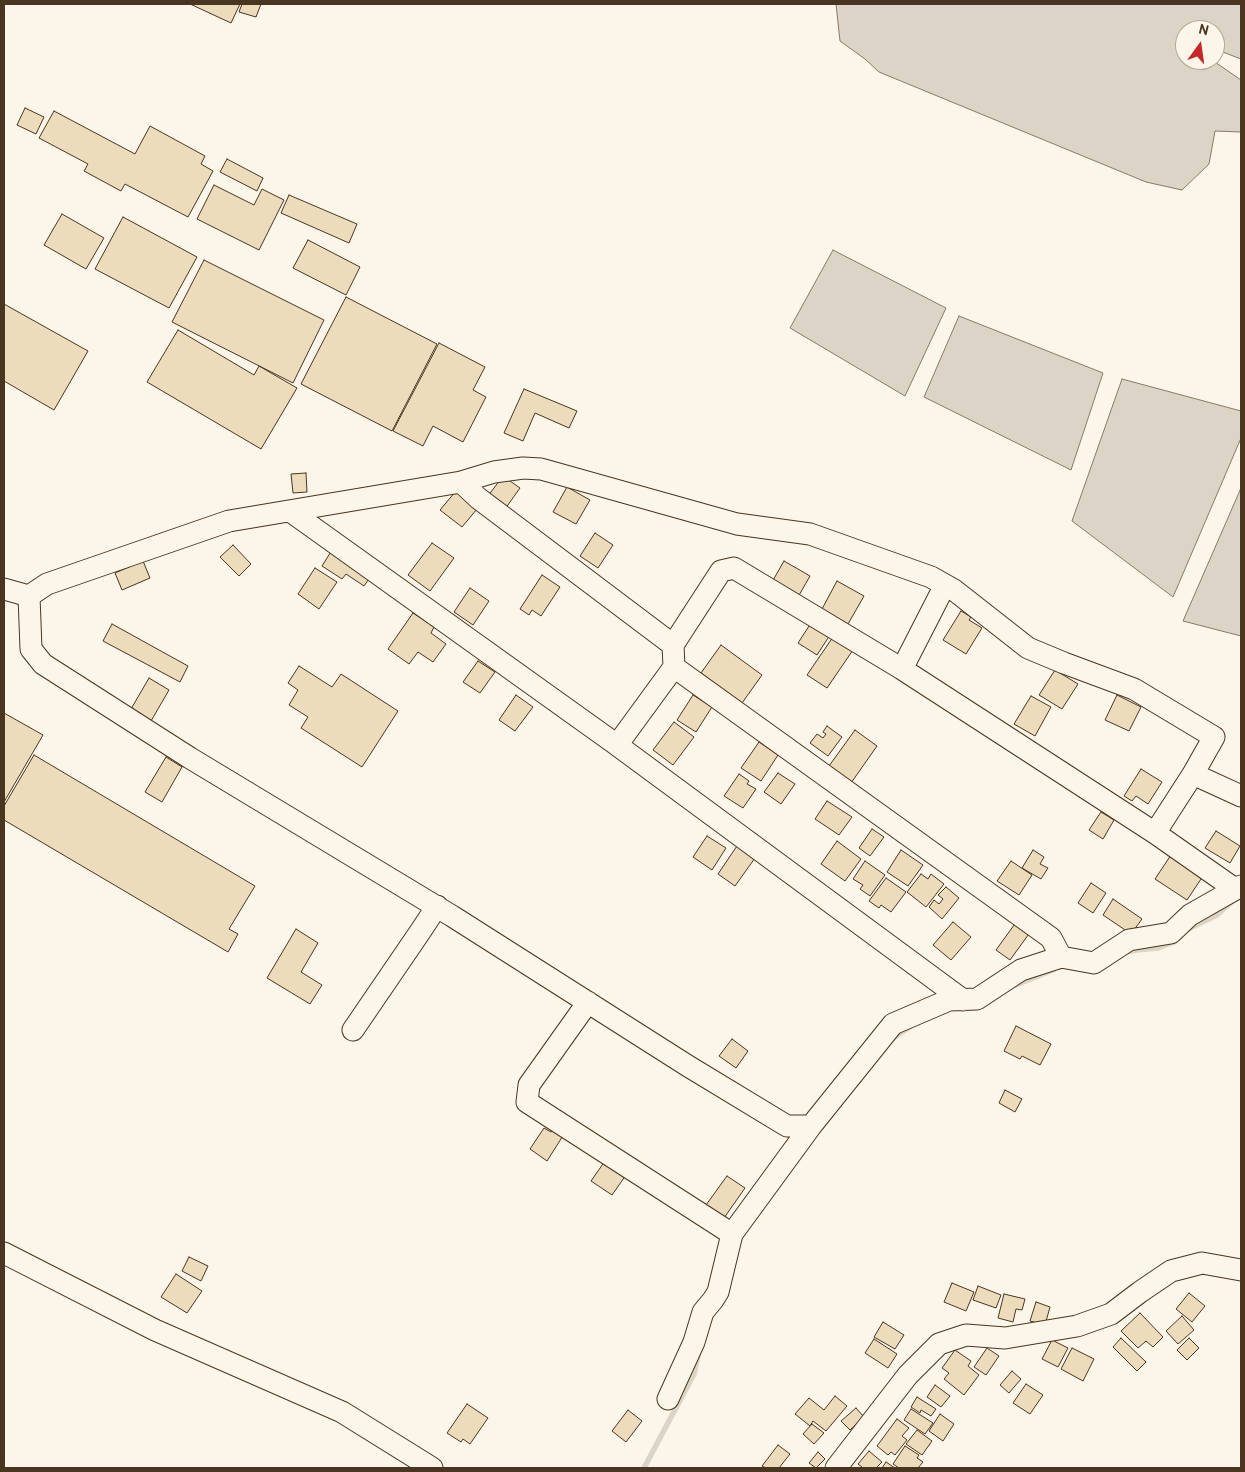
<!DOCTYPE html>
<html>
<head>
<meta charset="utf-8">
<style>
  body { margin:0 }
  #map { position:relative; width:1245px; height:1472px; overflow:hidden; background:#fbf6e9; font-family:Overpass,sans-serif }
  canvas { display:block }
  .frame { position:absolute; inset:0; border:5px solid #4a3520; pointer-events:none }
  .north { position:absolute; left:1175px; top:20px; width:50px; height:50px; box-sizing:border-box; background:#fbf6e9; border:1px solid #b4a999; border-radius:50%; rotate:14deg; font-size:14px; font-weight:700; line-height:20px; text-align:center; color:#4a3520 }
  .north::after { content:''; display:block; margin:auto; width:18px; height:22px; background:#c62828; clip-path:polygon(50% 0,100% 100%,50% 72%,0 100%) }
</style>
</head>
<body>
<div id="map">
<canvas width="1245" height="1472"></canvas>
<div class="frame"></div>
<div class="north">N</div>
</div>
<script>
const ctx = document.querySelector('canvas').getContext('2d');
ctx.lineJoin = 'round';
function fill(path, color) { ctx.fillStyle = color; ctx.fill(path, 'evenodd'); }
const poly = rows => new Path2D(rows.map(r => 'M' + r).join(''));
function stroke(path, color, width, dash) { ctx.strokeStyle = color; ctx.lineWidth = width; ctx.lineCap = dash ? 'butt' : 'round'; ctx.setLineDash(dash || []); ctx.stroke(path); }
const water = poly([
  [836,4,1241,4,1241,59,1215,49,1215,30,1185,30,1185,60,1212,60,1241,80,1241,132,1215,131,1209,164,1182,190,1146,182,879,72,865,59,840,41,836,4],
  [833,250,946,308,905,396,790,328,833,250],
  [959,316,1103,373,1071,470,924,397,959,316],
  [1122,379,1241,411,1241,438,1173,597,1072,521,1122,379],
  [1241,488,1241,636,1183,621,1241,488]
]);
const stream = poly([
  [1188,929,1217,915,1230,903],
  [1127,952,1136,950,1158,948,1174,942],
  [1013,986,1053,970],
  [893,1038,910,1027],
  [644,1468,694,1374,698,1356]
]);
const building = poly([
  [190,4,240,4,231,23,190,4],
  [242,4,261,4,256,17,239,12,242,4],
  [25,108,44,117,36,134,17,125,25,108],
  [54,111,135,154,150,126,205,156,201,164,213,171,188,217,125,184,121,191,84,171,88,164,39,138,54,111],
  [227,159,263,178,257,191,220,172,227,159],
  [214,185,254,205,262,189,284,200,259,250,197,219,214,185],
  [289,195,357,224,349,243,281,213,289,195],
  [62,214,104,238,86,269,44,245,62,214],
  [123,217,197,257,169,308,95,269,123,217],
  [308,240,360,267,346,295,293,268,308,240],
  [204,260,324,320,293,383,172,322,204,260],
  [346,297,437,344,392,431,301,384,346,297],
  [4,304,88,351,54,410,4,381,4,304],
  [178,330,254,375,259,366,297,388,261,449,147,382,178,330],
  [439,343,485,367,473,390,486,397,463,442,433,426,423,446,393,431,439,343],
  [524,389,577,411,569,428,535,413,523,441,504,433,524,389],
  [306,473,307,492,293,493,291,474,306,473],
  [503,476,520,488,505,509,488,496,503,476],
  [567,487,590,500,576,524,553,512,567,487],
  [456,491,477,509,462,527,440,510,456,491],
  [595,533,613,545,598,568,580,556,595,533],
  [432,543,454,558,430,591,408,575,432,543],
  [233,545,251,564,239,576,220,557,233,545],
  [332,550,371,576,364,586,346,574,342,579,322,566,332,550],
  [143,561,150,578,122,590,115,573,143,561],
  [784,561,810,576,798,597,772,582,784,561],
  [315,568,337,582,319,609,298,594,315,568],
  [542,575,560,587,541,616,532,610,529,615,520,609,542,575],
  [837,581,864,596,848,624,822,609,837,581],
  [470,588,489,601,473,625,454,612,470,588],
  [961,611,971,617,969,620,982,628,966,654,943,640,961,611],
  [413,613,434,627,431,633,446,644,433,662,418,652,409,664,388,649,413,613],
  [811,623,830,635,817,655,798,643,811,623],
  [112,624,188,666,180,682,103,641,112,624],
  [833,637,853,650,827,688,807,675,833,637],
  [721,645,762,675,742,703,701,673,721,645],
  [478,661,495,672,480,693,463,682,478,661],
  [299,666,332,687,341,674,398,711,362,767,301,728,308,717,289,705,298,690,288,683,299,666],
  [1055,670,1078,684,1062,709,1039,695,1055,670],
  [149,678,169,690,151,721,131,709,149,678],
  [516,695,533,707,515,731,499,720,516,695],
  [693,695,712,707,696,732,677,720,693,695],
  [1117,695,1141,707,1129,731,1105,720,1117,695],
  [1031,696,1051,707,1035,736,1014,724,1031,696],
  [4,713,43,735,4,802,4,713],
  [674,722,694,737,673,765,653,750,674,722],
  [827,726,842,737,828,756,810,743,817,734,823,738,826,734,823,732,827,726],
  [855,730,877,746,851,783,829,766,855,730],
  [759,742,778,755,761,781,741,768,759,742],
  [34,755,255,886,229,929,238,934,228,952,4,820,4,806,34,755],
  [166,757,182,767,162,802,145,792,166,757],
  [1141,769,1162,782,1148,804,1136,796,1132,801,1124,796,1141,769],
  [778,773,795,784,781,804,764,792,778,773],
  [739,774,749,781,747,784,756,789,743,808,724,796,739,774],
  [827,801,852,817,839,835,815,819,827,801],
  [1101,812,1114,820,1103,839,1089,830,1101,812],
  [872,829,884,837,870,856,859,848,872,829],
  [1216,831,1240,846,1230,863,1205,848,1216,831],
  [707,836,726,848,712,870,693,857,707,836],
  [837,841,861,859,845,881,821,864,837,841],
  [737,846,755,858,735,886,718,874,737,846],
  [901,850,923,865,908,886,887,872,901,850],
  [1033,850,1044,857,1040,864,1048,868,1041,879,1022,868,1033,850],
  [1171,855,1203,876,1187,900,1155,879,1171,855],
  [865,861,885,875,870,896,860,889,863,885,853,879,865,861],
  [1011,861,1032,875,1019,895,997,881,1011,861],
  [921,874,928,879,931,874,944,884,926,907,907,892,921,874],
  [886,878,906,892,891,912,881,905,879,908,869,901,886,878],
  [1091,883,1106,893,1093,913,1078,903,1091,883],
  [946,887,959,898,942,919,929,907,934,900,939,904,943,899,938,895,946,887],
  [1113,899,1142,919,1131,934,1103,915,1113,899],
  [1017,921,1031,931,1010,960,996,950,1017,921],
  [953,922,971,937,951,960,933,945,953,922],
  [296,929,318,943,301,972,322,985,310,1004,267,978,296,929],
  [1016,1026,1051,1044,1040,1065,1022,1056,1020,1059,1004,1051,1016,1026],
  [732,1039,748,1051,736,1068,719,1056,732,1039],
  [1005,1090,1022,1099,1015,1112,999,1103,1005,1090],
  [557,1125,566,1131,547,1161,530,1149,544,1128,551,1132,557,1125],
  [605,1161,626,1175,612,1195,591,1181,605,1161],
  [727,1176,745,1188,724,1218,706,1205,727,1176],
  [189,1257,208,1266,201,1281,182,1271,189,1257],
  [176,1274,202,1291,187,1313,161,1297,176,1274],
  [952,1283,974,1292,966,1311,944,1302,952,1283],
  [978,1286,1001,1295,996,1308,973,1300,978,1286],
  [1189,1293,1205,1306,1192,1322,1176,1309,1189,1293],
  [1004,1294,1025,1299,1022,1310,1016,1309,1013,1322,998,1318,1004,1294],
  [1036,1302,1050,1307,1045,1325,1030,1321,1036,1302],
  [1140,1313,1163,1337,1153,1347,1146,1341,1138,1348,1121,1331,1140,1313],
  [1182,1316,1194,1330,1178,1344,1166,1331,1182,1316],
  [883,1322,904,1335,895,1349,874,1337,883,1322],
  [1121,1338,1146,1362,1137,1371,1113,1347,1121,1338],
  [1189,1338,1199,1348,1187,1360,1177,1350,1189,1338],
  [874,1339,897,1354,888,1368,865,1353,874,1339],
  [1052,1340,1068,1348,1058,1367,1042,1359,1052,1340],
  [987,1348,999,1356,986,1375,974,1367,987,1348],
  [1072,1348,1094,1359,1083,1381,1061,1369,1072,1348],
  [955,1350,971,1361,968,1366,979,1375,964,1395,944,1379,949,1373,942,1368,955,1350],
  [1012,1371,1021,1379,1009,1393,1000,1385,1012,1371],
  [1026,1384,1043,1395,1030,1414,1013,1403,1026,1384],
  [935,1385,950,1396,941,1407,927,1397,935,1385],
  [835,1396,847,1406,826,1431,813,1421,810,1426,795,1414,809,1398,824,1410,835,1396],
  [917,1397,936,1409,931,1416,921,1410,920,1413,911,1407,917,1397],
  [467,1404,488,1418,470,1444,463,1439,461,1442,447,1433,467,1404],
  [856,1408,864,1417,850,1430,841,1421,856,1408],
  [911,1409,933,1423,925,1434,904,1420,911,1409],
  [628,1410,642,1421,626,1442,612,1431,628,1410],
  [940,1414,954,1424,943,1441,929,1431,940,1414],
  [897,1419,909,1428,902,1436,907,1440,895,1455,891,1452,888,1455,877,1446,897,1419],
  [812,1424,824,1433,814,1444,803,1434,812,1424],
  [917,1430,932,1441,922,1455,906,1444,917,1430],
  [778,1445,790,1454,779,1468,766,1468,762,1466,778,1445],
  [905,1446,919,1455,917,1458,923,1462,918,1468,899,1468,893,1464,905,1446],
  [869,1451,882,1462,876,1468,863,1468,858,1464,869,1451],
  [818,1452,825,1459,816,1468,809,1463,818,1452],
  [886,1462,895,1468,882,1468,886,1462]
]);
const minor = poly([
  [461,482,478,498,673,645,674,667,1051,938,1061,957],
  [290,511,617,745],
  [4,589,29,596,47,584,229,521,461,482,494,472,523,468,541,469,737,524,810,534,931,577,954,590,1028,648,1064,663,1134,689,1214,737,1193,774,1241,796],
  [29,596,31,649,43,664,190,758,452,916,688,1066,787,1126,811,1126,893,1024,949,1000,977,999,1021,970,1061,957,1094,963,1129,940,1171,933,1190,915,1241,886],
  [673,645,721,571,734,568,902,669,945,585],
  [674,667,617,745,963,1000],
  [902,669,1155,833,1193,774],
  [1155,833,1235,889],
  [588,1002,529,1085,527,1102,732,1234,811,1126],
  [353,1030,422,929,437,906],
  [4,1253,155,1330,342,1412,432,1468],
  [668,1399,694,1342,703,1312,713,1300,718,1292,732,1234],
  [836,1468,908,1375,939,1344,966,1335,1005,1338,1077,1326,1111,1314,1140,1292,1171,1271,1202,1263,1241,1270]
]);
fill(water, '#dcd4c6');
stroke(water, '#887966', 1);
stroke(stream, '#dcd4c6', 5.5);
fill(building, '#ecdcbc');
stroke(building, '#4a3520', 1);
stroke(minor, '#4a3520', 23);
stroke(minor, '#fbf6e9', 21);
</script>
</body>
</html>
